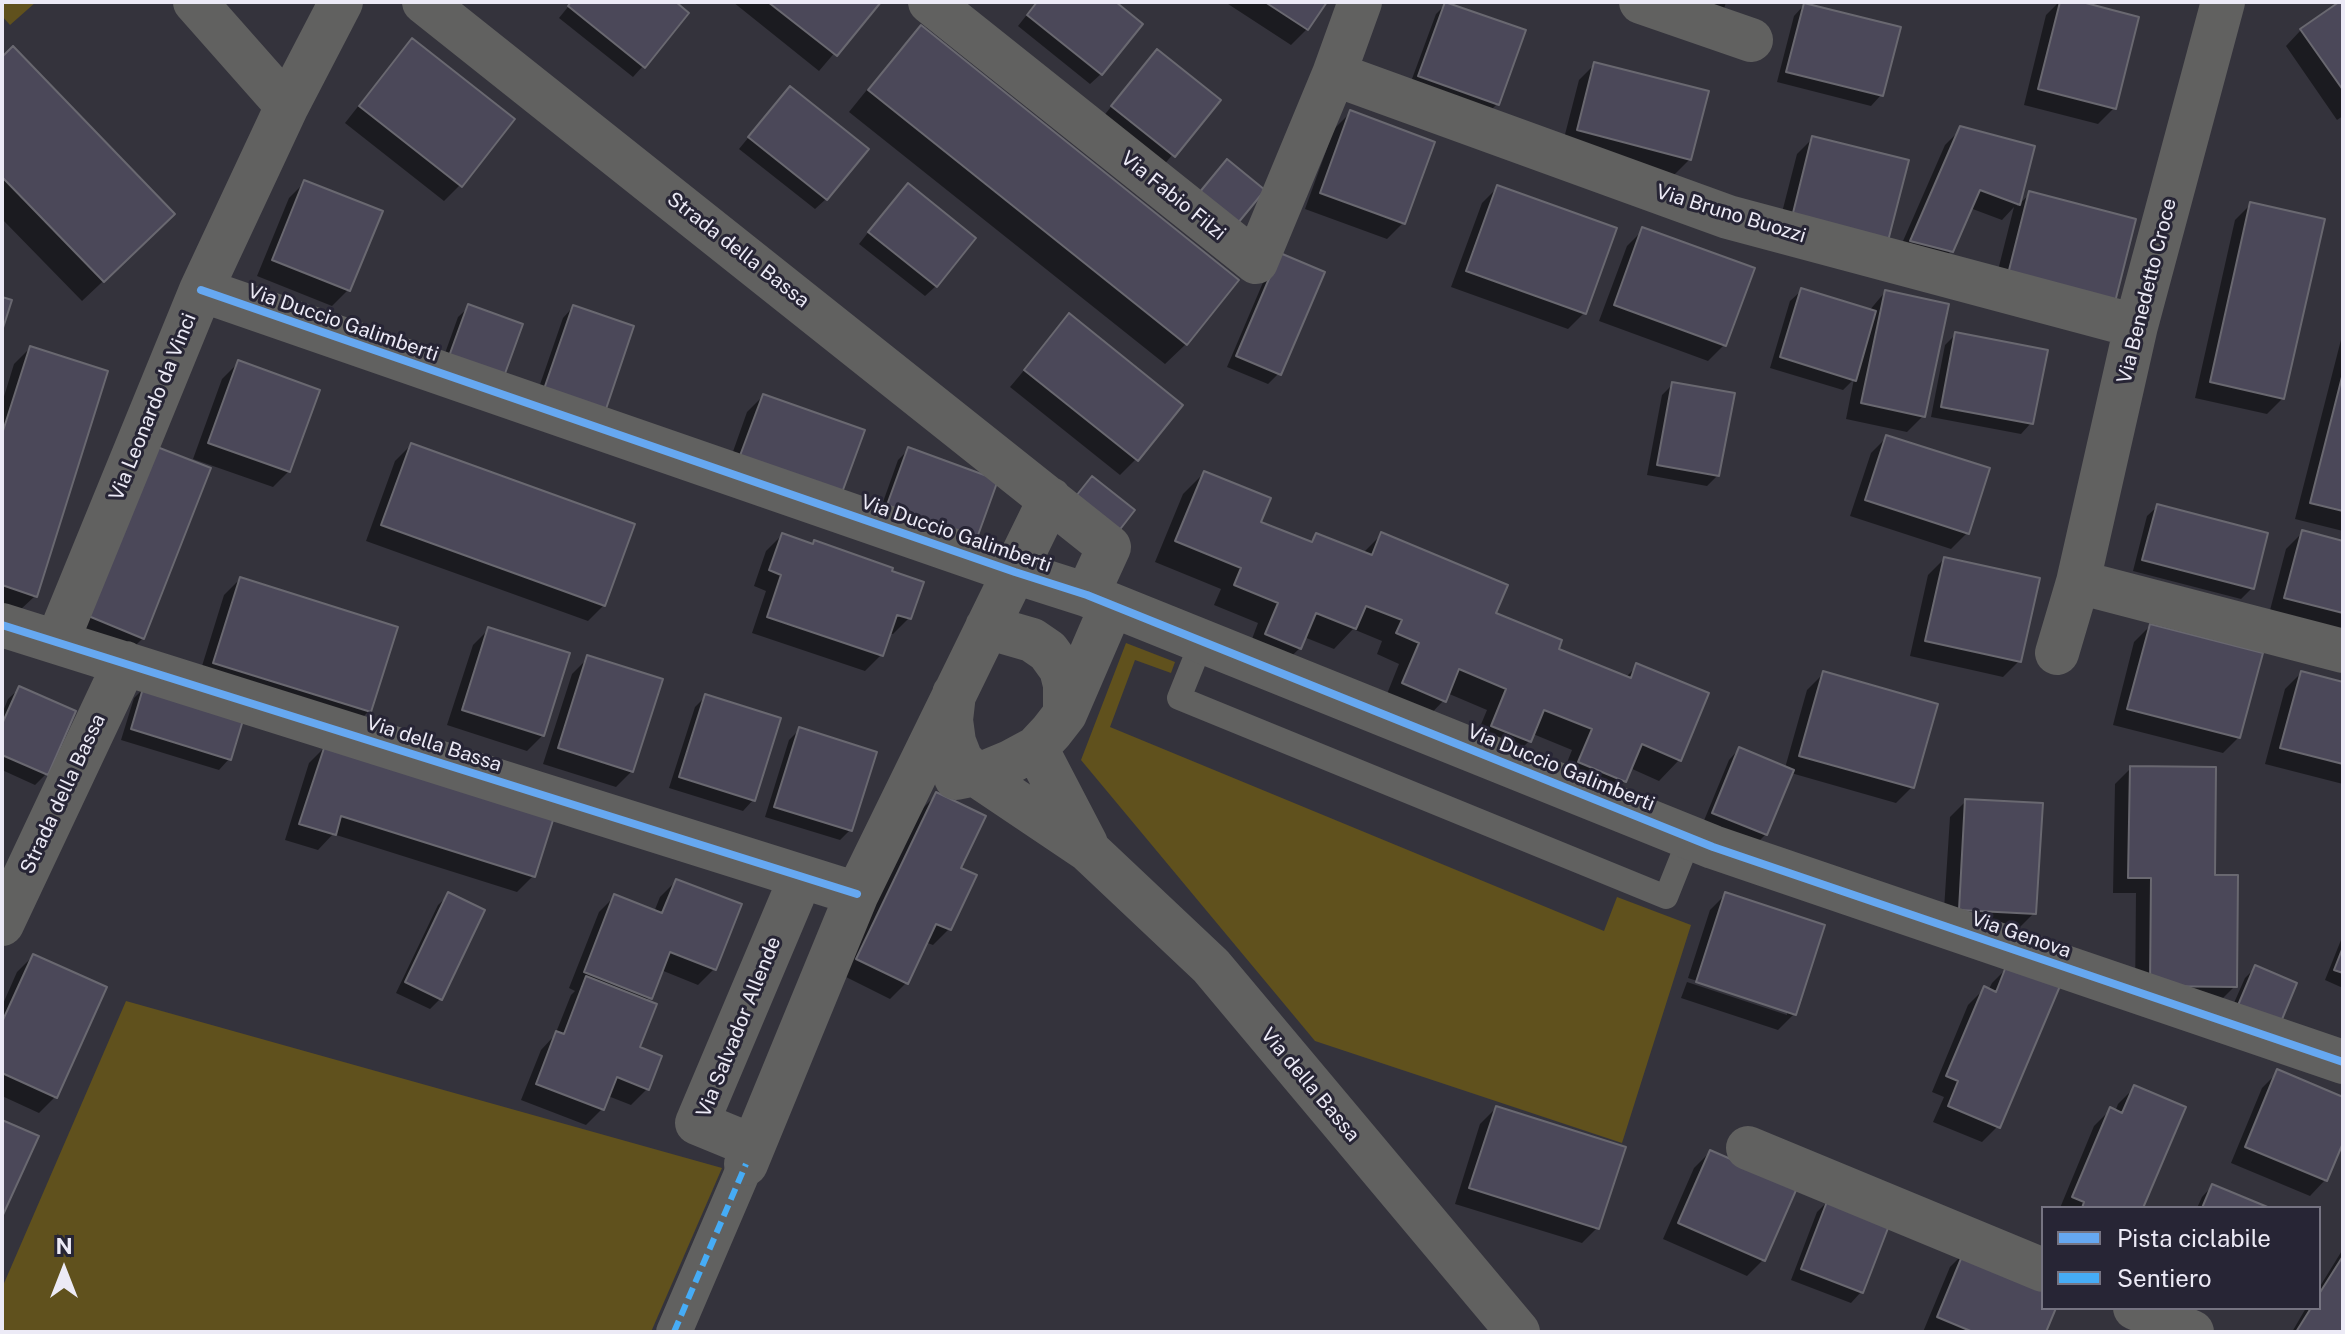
<!DOCTYPE html>
<html>
<head>
<meta charset="utf-8">
<style>
  body { margin:0 }
  #map { position:relative; width:2345px; height:1334px; overflow:hidden; background:#34333c; font-family:"Public Sans",sans-serif }
  canvas { display:block }
  .frame { position:absolute; inset:0; border:4px solid #eceaf6; pointer-events:none }
  .legend { position:absolute; left:2041px; top:1206px; width:280px; height:104px; box-sizing:border-box; background:#272535; border:2px solid #767482; margin:0; padding:10px 14px; list-style:none; font-size:24px; color:#eceaf6 }
  .legend li { display:flex; align-items:center; gap:16px; height:40px }
  .legend b { width:40px; border:2px solid #767482 }
  .north { position:absolute; left:24px; top:1230px; width:80px; height:80px; -webkit-text-stroke:6px #272535; paint-order:stroke; rotate:0deg; font-size:22px; font-weight:700; line-height:32px; text-align:center; color:#eceaf6 }
  .north::after { content:''; display:block; margin:auto; width:28px; height:36px; background:#eceaf6; clip-path:polygon(50% 0,100% 100%,50% 72%,0 100%) }
</style>
</head>
<body>
<div id="map">
<canvas width="2345" height="1334"></canvas>
<div class="frame"></div>
<ul class="legend">
<li><b style="height:10px;background:#66a8f1"></b>Pista ciclabile</li>
<li><b style="height:10px;background:#46acf6"></b>Sentiero</li>
</ul>
<div class="north">N</div>
</div>
<script>
const ctx = document.querySelector('canvas').getContext('2d');
ctx.lineJoin = 'round';
function fill(path, color) { ctx.fillStyle = color; ctx.fill(path, 'evenodd'); }
const poly = rows => new Path2D(rows.map(r => 'M' + r).join(''));
function stroke(path, color, width, dash) { ctx.strokeStyle = color; ctx.lineWidth = width; ctx.lineCap = dash ? 'butt' : 'round'; ctx.setLineDash(dash || []); ctx.stroke(path); }
function label(font, color, halo, rows, align = 'center') {
  ctx.font = font + ' "Public Sans",sans-serif'; ctx.lineWidth = 6; ctx.setLineDash([]); ctx.textBaseline = 'middle'; ctx.strokeStyle = halo; ctx.fillStyle = color; for (const [text, x, y, turn = 0] of rows) {
    ctx.save(); ctx.translate(x, y); ctx.rotate((+turn || 0) * Math.PI / 180); ctx.textAlign = isNaN(turn) ? turn : align; if (halo) ctx.strokeText(text, 0, 0); ctx.fillText(text, 0, 0); ctx.restore();
  }
}
const green = poly([
  [2,2,36,2,10,25,2,16],
  [1126,643,1175,662,1171,673,1135,660,1110,727,1604,931,1617,897,1691,925,1622,1143,1315,1041,1081,760],
  [126,1001,722,1168,651,1332,2,1332,2,1288]
]);
const shadow = poly([
  [572,2,672,2,643,66,633,77,559,18],
  [733,2,878,2,819,71],
  [1037,2,1113,2,1101,74,1090,84,1018,26],
  [1225,2,1324,2,1307,29,1291,45],
  [1642,2,1726,2,1724,9],
  [2059,2,2074,2,2114,108,2098,124,2024,105,2046,15],
  [2343,2,2343,116,2337,120,2286,46,2301,30],
  [1446,4,1497,104,1486,115,1409,87,1436,14],
  [1804,5,1881,95,1871,106,1777,82,1794,16],
  [921,28,1186,344,1165,364,849,112,900,49],
  [413,41,460,185,444,201,345,123,397,57],
  [2,59,152,235,82,301,2,219],
  [1147,62,1218,100,1163,166,1102,118],
  [1595,64,1690,159,1674,175,1562,146,1579,80],
  [780,99,826,199,815,209,739,149],
  [1350,113,1403,223,1387,239,1305,209,1334,129],
  [1961,129,2032,147,2017,206,2030,194,2134,220,1992,294,2014,207,2002,220,1970,208,1951,251,1935,267,1896,257,1945,145],
  [1813,138,1906,161,1777,232,1797,154],
  [305,182,348,290,332,306,257,276,289,198],
  [1498,187,1584,313,1568,329,1451,287,1482,203],
  [897,196,936,286,925,296,859,244],
  [2251,204,2283,398,2267,414,2195,398,2235,220],
  [1643,230,1724,345,1708,361,1599,321,1627,246],
  [1270,266,1279,373,1268,384,1227,367],
  [1801,291,1869,311,1885,292,1923,416,1907,432,1846,419,1854,379,1843,390,1770,368,1790,301],
  [469,307,521,325,439,370,458,317],
  [573,307,632,327,535,399,563,318],
  [1070,316,1136,459,1120,475,1010,387],
  [2343,332,2343,531,2295,519],
  [1956,334,2031,423,2021,434,1931,417,1945,345],
  [30,348,35,596,19,611,2,606,2,403,14,364],
  [238,363,289,471,273,487,193,459,222,379],
  [1673,384,1718,475,1707,486,1647,475,1662,395],
  [763,396,862,431,724,477,747,412],
  [1887,437,1988,469,1967,533,1951,549,1850,516,1871,453],
  [411,445,604,605,588,621,366,541,395,461],
  [153,447,143,638,127,654,71,631],
  [908,450,996,481,878,516,898,460],
  [1204,473,1258,523,1309,543,1317,535,1362,554,1381,535,1494,614,1556,650,1625,678,1637,666,1679,760,1659,781,1630,768,1625,781,1604,801,1559,783,1572,750,1533,734,1529,741,1509,762,1472,746,1487,710,1447,693,1444,700,1424,721,1383,704,1399,664,1377,654,1382,641,1353,629,1334,649,1304,637,1300,648,1279,668,1246,655,1258,623,1214,605,1221,589,1155,562,1183,494],
  [2158,506,2252,588,2241,599,2133,571,2147,516],
  [2302,533,2343,543,2343,633,2269,614,2286,549],
  [782,535,812,545,814,543,909,618,893,634,888,633,881,655,865,671,752,633,766,591,754,586,766,551],
  [1944,559,2019,661,2003,677,1910,656,1928,575],
  [240,579,369,711,353,727,198,679,224,595],
  [2150,626,2239,737,2223,753,2113,725,2134,642],
  [489,629,543,735,527,751,447,725,473,645],
  [588,658,632,771,616,787,543,764,572,674],
  [2301,673,2343,684,2343,784,2265,764,2285,689],
  [1823,674,1912,787,1896,803,1791,773,1766,834,1755,845,1703,823,1729,760,1739,749,1785,768,1807,690],
  [144,688,229,759,219,770,121,740,134,698],
  [19,689,46,774,35,785,2,770,2,714,8,699],
  [706,696,753,800,743,811,669,788,695,707],
  [800,729,850,830,840,840,765,817,789,740],
  [325,747,533,876,517,892,333,834,318,850,285,840,309,763],
  [2131,768,2213,877,2235,986,2219,1002,2135,1002,2136,893,2113,893,2115,784],
  [936,795,958,869,949,929,933,945,925,942,906,983,890,999,842,975,920,811],
  [1966,801,2034,913,2018,929,1943,925,1950,817],
  [676,881,714,969,698,985,661,970,646,1002,638,1048,647,1089,631,1105,608,1096,602,1109,586,1125,521,1100,541,1050,555,1035,571,995,575,991,569,988,599,912,615,896,654,912,660,897],
  [1726,894,1794,1014,1778,1030,1681,998,1687,982,1787,1015,1787,1010,1688,978,1710,910],
  [449,895,440,999,430,1009,396,993,438,905],
  [2343,935,2343,988,2325,980],
  [33,956,55,1097,39,1113,2,1096,2,1006,17,972],
  [2008,967,1998,1126,1982,1142,1933,1122,1944,1097,1932,1092,1968,1005,1984,989,1988,991,1992,983],
  [2256,967,2295,984,2226,1021,2245,978],
  [2278,1072,2343,1099,2343,1138,2325,1180,2310,1196,2231,1163,2262,1088],
  [2134,1088,2141,1208,2060,1208,2094,1126,2110,1110,2115,1112,2118,1104],
  [1496,1108,1598,1227,1582,1243,1455,1204,1480,1124],
  [1710,1152,1794,1189,1763,1260,1747,1276,1663,1239,1694,1168],
  [2212,1186,2265,1208,2197,1208,2202,1197],
  [1828,1201,1861,1292,1851,1303,1791,1280,1817,1212],
  [2343,1249,2343,1332,2292,1332,2306,1308,2319,1308,2319,1288],
  [1966,1251,2043,1308,2053,1308,2043,1332,1923,1332,1950,1267]
]);
const building = poly([
  [571,2,676,2,689,13,645,68,568,6,571,2],
  [768,2,881,2,837,56,768,2],
  [1037,2,1116,2,1143,24,1102,75,1027,15,1037,2],
  [1265,2,1327,2,1308,30,1265,2],
  [1445,2,1526,30,1499,105,1418,76,1445,2],
  [2060,2,2082,2,2139,17,2116,109,2038,89,2060,2],
  [2339,2,2343,2,2343,90,2300,29,2339,2],
  [1804,3,1901,27,1883,96,1786,72,1804,3],
  [921,25,1239,280,1187,345,868,90,921,25],
  [412,38,515,119,462,187,359,106,412,38],
  [13,46,175,214,104,282,2,177,2,57,13,46],
  [1157,49,1221,100,1175,157,1111,106,1157,49],
  [1594,62,1709,91,1691,160,1577,130,1594,62],
  [790,86,869,149,827,200,748,137,790,86],
  [1350,110,1435,142,1405,224,1320,193,1350,110],
  [1960,126,2035,146,2020,205,1980,190,1953,252,1910,241,1960,126],
  [1812,136,1909,160,1888,241,1792,217,1812,136],
  [1227,159,1265,190,1238,223,1199,193,1227,159],
  [304,180,383,211,350,291,272,260,304,180],
  [908,183,976,238,937,287,868,232,908,183],
  [1497,185,1617,228,1586,314,1466,271,1497,185],
  [2029,191,2136,219,2114,306,2007,278,2029,191],
  [2250,202,2325,219,2284,399,2210,382,2250,202],
  [1642,227,1755,268,1726,346,1614,305,1642,227],
  [1280,253,1325,272,1281,375,1236,356,1280,253],
  [1801,288,1876,311,1856,381,1780,357,1801,288],
  [1885,290,1949,304,1925,417,1861,403,1885,290],
  [2,297,12,300,2,331,2,297],
  [468,304,523,324,503,379,448,359,468,304],
  [573,305,634,326,606,409,544,389,573,305],
  [1069,313,1183,405,1138,461,1024,370,1069,313],
  [1955,332,2048,350,2033,424,1941,407,1955,332],
  [30,346,108,371,37,597,2,585,2,434,30,346],
  [238,360,320,390,290,472,208,443,238,360],
  [2343,373,2343,511,2310,503,2343,373],
  [1672,382,1735,393,1719,476,1657,465,1672,382],
  [763,394,865,430,840,498,738,461,763,394],
  [1886,435,1990,468,1969,534,1865,500,1886,435],
  [411,443,635,524,605,606,381,525,411,443],
  [152,445,211,468,144,639,86,615,152,445],
  [908,447,998,480,977,538,887,505,908,447],
  [1204,471,1271,498,1261,522,1312,542,1316,533,1372,555,1381,532,1508,585,1496,613,1562,640,1559,649,1631,678,1636,663,1709,693,1681,761,1642,744,1626,782,1578,762,1592,729,1544,710,1531,742,1491,726,1506,689,1459,669,1446,702,1402,683,1419,643,1396,633,1402,620,1366,606,1356,629,1316,613,1301,649,1265,634,1278,603,1234,585,1241,568,1175,541,1204,471],
  [1092,476,1135,510,1111,541,1068,506,1092,476],
  [2157,504,2268,533,2254,589,2142,560,2157,504],
  [2302,530,2343,541,2343,613,2284,598,2302,530],
  [782,533,813,544,814,540,893,568,892,571,924,582,911,619,897,615,883,656,767,617,781,575,769,570,782,533],
  [1944,557,2040,578,2021,662,1925,641,1944,557],
  [240,577,398,627,371,712,213,663,240,577],
  [2150,624,2263,653,2240,738,2127,709,2150,624],
  [488,627,570,653,544,736,462,710,488,627],
  [587,655,663,679,633,772,558,748,587,655],
  [1823,671,1938,704,1914,788,1799,756,1823,671],
  [2301,671,2343,682,2343,764,2280,748,2301,671],
  [144,685,244,717,231,760,131,729,144,685],
  [19,686,76,711,48,775,2,755,2,724,19,686],
  [705,694,781,718,755,801,679,777,705,694],
  [799,727,877,752,852,831,774,807,799,727],
  [325,745,554,817,535,877,341,816,336,835,299,824,325,745],
  [1739,747,1794,770,1767,835,1712,813,1739,747],
  [2130,766,2216,767,2215,875,2238,875,2237,987,2150,986,2151,878,2128,878,2130,766],
  [936,792,986,816,961,868,977,875,951,930,936,924,908,984,856,959,936,792],
  [1965,799,2043,803,2036,914,1959,910,1965,799],
  [676,879,742,904,716,970,670,952,652,999,584,972,614,894,662,913,676,879],
  [448,892,485,910,442,1000,405,982,448,892],
  [1725,892,1825,925,1796,1015,1696,982,1725,892],
  [2343,947,2343,973,2334,970,2343,947],
  [33,954,107,987,57,1098,2,1073,2,1022,33,954],
  [2007,964,2060,986,2000,1128,1948,1106,1958,1081,1946,1076,1984,986,1996,992,2007,964],
  [2255,965,2297,983,2278,1029,2236,1010,2255,965],
  [586,976,657,1004,640,1047,662,1056,649,1090,617,1077,604,1110,536,1084,556,1031,564,1034,586,976],
  [2277,1069,2343,1097,2343,1143,2327,1181,2245,1147,2277,1069],
  [2134,1085,2186,1107,2143,1208,2082,1208,2084,1202,2072,1197,2110,1107,2122,1113,2134,1085],
  [1496,1106,1626,1147,1599,1229,1469,1188,1496,1106],
  [2,1120,39,1136,2,1217,2,1120],
  [1710,1150,1797,1188,1765,1261,1678,1223,1710,1150],
  [2212,1184,2270,1208,2202,1208,2212,1184],
  [1828,1199,1890,1223,1863,1293,1801,1269,1828,1199],
  [1965,1249,2043,1281,2043,1308,2056,1308,2046,1332,1973,1332,1937,1317,1965,1249],
  [2343,1256,2343,1332,2296,1332,2311,1308,2319,1308,2319,1294,2343,1256]
]);
const service = poly([
  [1202,641,1179,698,1666,897,1690,837]
]);
const pedestrian = poly([
  [674,1332,746,1164]
]);
const minor = poly([
  [195,2,287,106],
  [424,2,1109,547,1087,595],
  [930,2,1256,262,1334,74,1360,2],
  [1641,2,1751,40],
  [1334,74,1728,217,2136,326],
  [201,290,1015,572,1087,595,1713,847,2343,1062],
  [2078,582,2343,651],
  [2,625,857,894],
  [987,627,1032,640,1048,651,1061,669,1065,685,1065,714],
  [57,642,201,290,287,106,341,2],
  [2057,653,2078,582,2136,326,2223,2],
  [954,694,951,720,954,742,961,760,975,774,1088,850,1211,966,1518,1332],
  [1036,748,1086,844],
  [956,778,986,772,1010,762,1036,748,1051,732,1065,714,1112,605],
  [2,924,125,663],
  [753,1146,697,1123,801,877],
  [1748,1148,2043,1270],
  [746,1164,857,894,1050,499],
  [2135,1308,2192,1332]
]);
const quiet = poly([
  [674,1332,746,1164]
]);
const cycleway = poly([
  [201,290,1015,572,1087,595,1713,847,2343,1062],
  [2,625,857,894]
]);
const streetNames = [
  ["Via Fabio Filzi",1173,196,39],
  ["Via Bruno Buozzi",1731,214,17],
  ["Strada della Bassa",738,250,38],
  ["Via Benedetto Croce",2147,291,-76],
  ["Via Duccio Galimberti",343,323,19],
  ["Via Leonardo da Vinci",153,407,-68],
  ["Via Duccio Galimberti",956,534,19],
  ["Via della Bassa",434,744,18],
  ["Via Duccio Galimberti",1561,768,22],
  ["Strada della Bassa",63,794,-65],
  ["Via Genova",2021,935,19],
  ["Via Salvador Allende",739,1027,-68],
  ["Via della Bassa",1310,1085,50]
];
fill(green, '#60511d');
fill(shadow, '#0007');
fill(building, '#4b4859');
stroke(building, '#696870', 2);
stroke(service, '#616160', 24);
stroke(pedestrian, '#616160', 36);
stroke(minor, '#616160', 44);
stroke(quiet, '#46acf6', 6, [12, 6]);
stroke(cycleway, '#66a8f1', 8);
label('20px', '#eceaf6', '#272535', streetNames);
</script>
</body>
</html>
